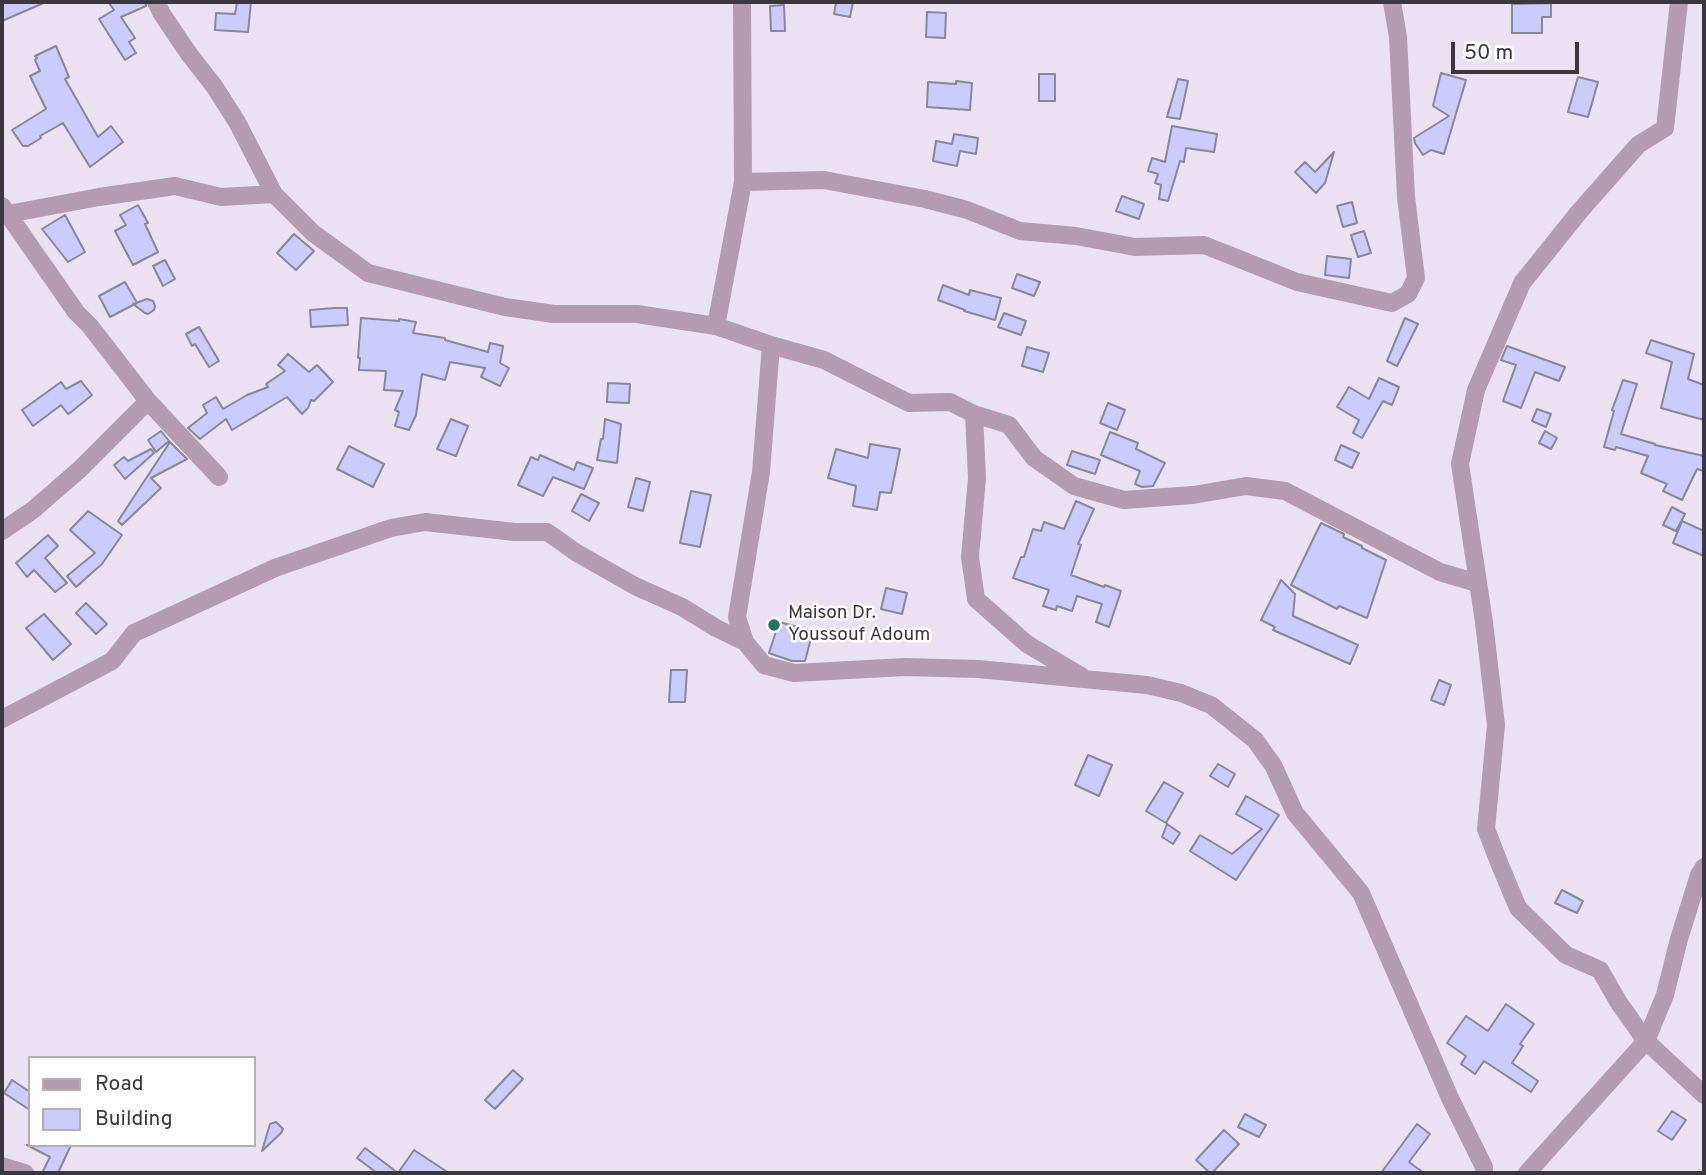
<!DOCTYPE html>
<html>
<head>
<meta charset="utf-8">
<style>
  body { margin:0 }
  #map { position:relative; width:1706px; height:1175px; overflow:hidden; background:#eae1f2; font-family:Overpass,sans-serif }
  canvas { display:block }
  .frame { position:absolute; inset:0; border:4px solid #3b373e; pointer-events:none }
  .legend { position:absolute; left:28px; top:1056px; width:228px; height:91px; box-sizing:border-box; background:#fff; border:2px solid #b1afb2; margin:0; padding:9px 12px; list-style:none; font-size:21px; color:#3b373e }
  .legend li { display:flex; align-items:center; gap:14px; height:35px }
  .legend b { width:35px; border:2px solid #b1afb2 }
  .scale { position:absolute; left:1451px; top:42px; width:128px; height:32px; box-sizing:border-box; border:4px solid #3b373e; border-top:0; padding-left:9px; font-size:21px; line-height:24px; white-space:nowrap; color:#3b373e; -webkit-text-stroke:5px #fff; paint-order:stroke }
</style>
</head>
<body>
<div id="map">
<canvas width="1706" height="1175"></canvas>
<div class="frame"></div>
<ul class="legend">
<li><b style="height:9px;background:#b49baf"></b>Road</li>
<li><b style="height:19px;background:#cccbfe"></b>Building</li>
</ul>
<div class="scale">50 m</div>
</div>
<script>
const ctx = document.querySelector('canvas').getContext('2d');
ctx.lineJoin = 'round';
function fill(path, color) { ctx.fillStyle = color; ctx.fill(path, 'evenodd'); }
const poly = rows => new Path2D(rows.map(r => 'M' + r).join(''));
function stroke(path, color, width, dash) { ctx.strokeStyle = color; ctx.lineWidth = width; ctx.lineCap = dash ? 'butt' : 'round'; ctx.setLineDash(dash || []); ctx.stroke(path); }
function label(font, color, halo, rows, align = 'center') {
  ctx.font = font + ' Overpass,sans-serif'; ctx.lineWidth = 5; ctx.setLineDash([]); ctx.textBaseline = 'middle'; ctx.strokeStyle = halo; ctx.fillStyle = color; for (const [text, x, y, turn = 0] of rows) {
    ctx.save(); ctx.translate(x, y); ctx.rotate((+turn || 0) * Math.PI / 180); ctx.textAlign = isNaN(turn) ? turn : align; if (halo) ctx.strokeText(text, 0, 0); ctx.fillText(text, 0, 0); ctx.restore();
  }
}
const building = poly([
  [2,2,46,2,2,21,2,2],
  [108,2,145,2,146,6,121,17,135,38,129,42,136,53,125,60,99,19,114,10,108,2],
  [237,2,251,2,248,32,215,30,216,13,235,14,237,2],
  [836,2,853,2,850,17,834,14,836,2],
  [1551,3,1551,17,1542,17,1542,33,1512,33,1512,4,1551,3],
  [784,5,785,31,771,31,770,6,784,5],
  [927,12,946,13,945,38,926,37,927,12],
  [56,46,69,77,65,79,98,137,111,126,123,142,90,167,63,123,40,136,41,138,28,146,23,146,12,130,46,109,30,76,40,71,35,60,37,58,35,56,56,46],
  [1441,73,1466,80,1444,154,1431,150,1423,155,1415,143,1414,138,1449,116,1433,106,1441,73],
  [1039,74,1055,74,1055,101,1039,101,1039,74],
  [1578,77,1598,82,1588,117,1568,112,1578,77],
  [1178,79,1188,81,1180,119,1167,117,1178,79],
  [956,81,972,83,970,110,927,107,928,82,956,84,956,81],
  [1172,126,1217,134,1214,152,1186,148,1184,162,1180,161,1168,201,1159,199,1161,185,1155,183,1158,174,1148,171,1152,158,1165,162,1172,126],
  [954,134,978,138,976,154,960,151,957,166,933,161,936,141,952,144,954,134],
  [1334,152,1325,183,1316,193,1295,172,1305,162,1315,172,1334,152],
  [1122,196,1144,204,1139,219,1116,211,1122,196],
  [1352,202,1357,223,1343,227,1337,206,1352,202],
  [138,205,148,223,145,224,158,252,133,265,115,231,126,225,120,215,138,205],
  [65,215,85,252,68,262,42,229,65,215],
  [1364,231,1371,253,1358,257,1351,235,1364,231],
  [294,234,314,251,296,270,277,253,294,234],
  [1327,256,1351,259,1349,278,1325,275,1327,256],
  [165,260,175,279,163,286,153,266,165,260],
  [1017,274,1040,282,1034,296,1012,288,1017,274],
  [125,282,137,303,110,317,99,296,125,282],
  [943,285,969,295,970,290,1001,298,995,320,964,311,965,310,938,300,943,285],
  [147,299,153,301,155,306,154,310,148,314,145,313,133,304,147,299],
  [335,308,347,308,348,325,311,327,310,310,335,308],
  [1004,313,1026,321,1021,335,998,327,1004,313],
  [361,318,399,321,399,319,416,322,413,333,445,338,445,340,488,352,490,343,503,346,500,363,509,368,500,386,481,377,485,368,450,362,445,380,422,374,416,415,409,430,395,426,399,412,395,410,403,391,384,390,386,371,359,370,360,358,358,358,361,318],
  [1405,318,1418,324,1397,366,1387,361,1405,318],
  [199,327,219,361,209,367,195,344,192,346,186,334,199,327],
  [1651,340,1694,354,1688,379,1704,385,1704,420,1661,408,1672,362,1646,353,1651,340],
  [1507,346,1565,367,1559,381,1535,372,1521,408,1503,401,1516,365,1501,360,1507,346],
  [1027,347,1049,353,1043,372,1022,366,1027,347],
  [288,354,309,372,317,365,333,382,314,401,311,400,308,408,302,414,287,397,232,430,226,419,200,439,188,428,207,413,203,405,216,397,223,409,247,395,268,387,266,384,285,371,278,365,288,354],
  [1379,378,1399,387,1392,405,1383,401,1362,438,1353,433,1359,420,1337,407,1349,387,1369,399,1379,378],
  [1623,380,1637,384,1621,434,1655,444,1655,445,1704,456,1704,471,1697,469,1682,500,1663,491,1667,484,1641,473,1648,456,1616,447,1615,450,1604,447,1614,411,1612,410,1623,380],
  [81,381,92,395,70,413,68,414,61,405,33,426,22,410,61,382,66,389,81,381],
  [608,383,630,384,629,403,607,402,608,383],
  [1108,403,1125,410,1117,430,1100,423,1108,403],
  [1537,409,1551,414,1546,427,1532,421,1537,409],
  [451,419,468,426,456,456,437,449,451,419],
  [605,419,621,424,617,463,597,460,601,439,603,439,605,419],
  [161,431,169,441,156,452,148,440,161,431],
  [1545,431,1557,438,1551,449,1539,443,1545,431],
  [1110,432,1138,443,1136,449,1165,463,1153,486,1142,487,1135,484,1140,471,1101,455,1110,432],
  [170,442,187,459,151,478,161,488,122,525,118,521,170,442],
  [870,444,900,449,891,493,880,492,877,510,853,506,856,486,828,478,836,449,868,458,870,444],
  [1341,445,1359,453,1352,468,1335,460,1341,445],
  [349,446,384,464,373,487,337,469,349,446],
  [151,449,154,453,125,479,114,465,124,457,128,461,151,449],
  [1072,451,1100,460,1095,474,1067,465,1072,451],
  [540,455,574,470,577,462,593,468,584,489,553,477,543,496,518,485,531,457,538,460,540,455],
  [636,478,650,482,643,511,628,507,636,478],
  [691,491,711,495,700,547,680,543,691,491],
  [581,494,599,503,589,521,572,511,581,494],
  [1076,501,1094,509,1078,544,1081,545,1071,575,1104,587,1105,585,1121,591,1109,627,1096,622,1102,604,1077,596,1072,611,1057,606,1056,610,1043,606,1049,590,1013,578,1021,557,1024,557,1033,529,1041,531,1044,522,1064,529,1076,501],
  [1672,507,1685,514,1676,531,1663,525,1672,507],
  [88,511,122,535,102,564,76,587,67,576,95,553,70,530,88,511],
  [1682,521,1704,531,1704,556,1673,543,1682,521],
  [1321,523,1344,534,1343,537,1362,546,1362,548,1386,560,1367,618,1339,606,1337,609,1291,585,1321,523],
  [48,535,58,546,45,558,67,583,55,592,34,570,27,577,16,563,48,535],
  [1281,580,1295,594,1293,616,1358,645,1350,664,1273,630,1275,627,1261,620,1281,580],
  [886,588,907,593,902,614,881,609,886,588],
  [86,603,107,624,96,634,76,613,86,603],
  [44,614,71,644,53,660,26,628,44,614],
  [779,622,813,631,805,661,792,661,769,653,779,622],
  [671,670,687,670,685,702,669,702,671,670],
  [1439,680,1451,685,1444,705,1431,700,1439,680],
  [1088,755,1112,765,1099,796,1075,785,1088,755],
  [1218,764,1235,774,1228,787,1210,776,1218,764],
  [1164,782,1183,793,1166,823,1146,811,1164,782],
  [1246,796,1279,815,1236,880,1190,851,1200,835,1232,854,1262,829,1236,814,1246,796],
  [1167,824,1180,833,1173,844,1162,837,1167,824],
  [1562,890,1583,901,1577,913,1555,903,1562,890],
  [1506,1004,1534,1024,1520,1044,1523,1046,1512,1063,1538,1081,1531,1092,1484,1061,1475,1074,1461,1064,1466,1056,1447,1043,1466,1016,1488,1031,1506,1004],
  [513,1070,523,1079,495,1109,485,1100,513,1070],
  [12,1080,30,1092,30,1110,4,1093,12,1080],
  [1672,1111,1686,1120,1672,1140,1658,1131,1672,1111],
  [1245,1114,1266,1125,1259,1137,1238,1127,1245,1114],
  [276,1122,283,1129,281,1133,262,1151,270,1124,276,1122],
  [1417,1124,1430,1134,1409,1162,1424,1173,1381,1173,1417,1124],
  [1224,1130,1239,1144,1212,1173,1210,1173,1196,1160,1224,1130],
  [27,1145,71,1145,58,1173,42,1173,50,1157,27,1145],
  [365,1148,398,1173,414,1150,449,1173,377,1173,357,1158,365,1148]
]);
const minor = poly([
  [156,2,162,14,189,54,214,86,237,122,274,194,313,233,368,273,505,307,554,314,637,314,716,326,771,345],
  [742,2,743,182],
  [1679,2,1665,128,1638,145,1579,212,1522,283,1476,390,1460,464,1484,622,1496,725,1486,829,1500,865,1518,908,1566,955,1600,970,1619,1003,1646,1041,1704,1095],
  [2,206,76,312,90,326,148,401,219,477],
  [2,214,8,214,99,197,175,186,221,197,274,194],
  [716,326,743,182,824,180,925,199,967,210,1020,231,1076,236,1135,247,1204,245,1297,282,1392,303,1408,294,1416,278,1406,197,1398,37,1392,2],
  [974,414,1009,425,1034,458,1074,486,1124,500,1193,495,1246,486,1285,491,1440,572,1477,583],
  [2,531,33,510,79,470,148,401],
  [745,642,737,617,761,472,771,345,824,360,909,403,950,402,974,414,977,478,970,557,976,599,1027,644,1081,676],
  [2,719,112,661,134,633,275,568,391,528,425,522,515,532,547,532,577,553,635,586,682,607,716,628,745,642,764,665,794,673,905,667,978,669,1147,685,1181,693,1211,705,1255,740,1273,765,1295,813,1361,893,1450,1098,1484,1167,1484,1173],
  [2,1166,25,1173],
  [1527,1173,1646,1041,1665,995,1679,939,1699,875,1704,867]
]);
const markers = [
  [774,625,7,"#256f6c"]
];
const poiNames = [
  ["Maison Dr.",788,614],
  ["Youssouf Adoum",788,636]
];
fill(building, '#cccbfe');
stroke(building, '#878797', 2);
stroke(minor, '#b49baf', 18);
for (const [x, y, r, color] of markers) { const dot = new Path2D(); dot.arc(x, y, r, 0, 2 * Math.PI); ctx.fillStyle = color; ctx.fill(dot); stroke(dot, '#fff', 2.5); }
label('19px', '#3b373e', '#fff', poiNames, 'left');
</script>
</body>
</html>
